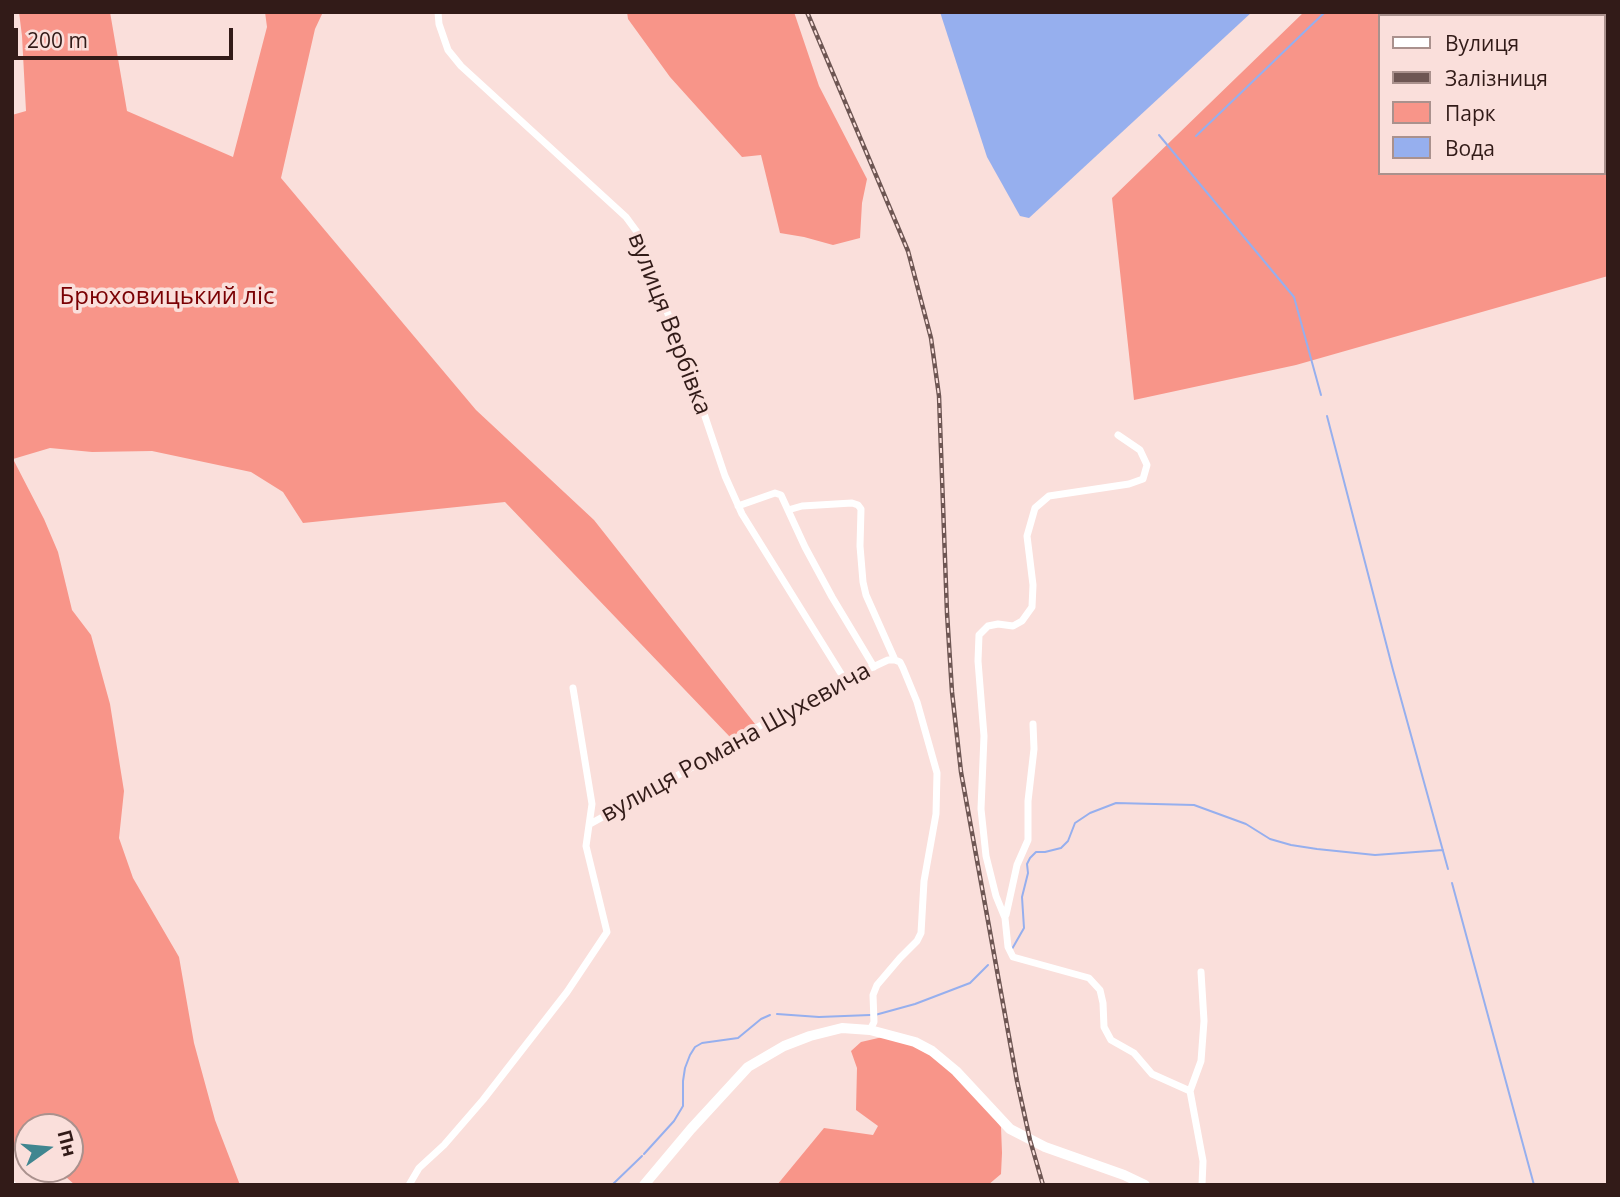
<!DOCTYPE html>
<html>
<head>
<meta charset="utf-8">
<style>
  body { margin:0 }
  #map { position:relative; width:1620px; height:1197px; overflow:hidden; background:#fadfdb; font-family:"Open Sans",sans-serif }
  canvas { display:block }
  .frame { position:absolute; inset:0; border:14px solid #321b18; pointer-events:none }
  .legend { position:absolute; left:1378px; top:14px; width:228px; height:161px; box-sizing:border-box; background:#fadfdb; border:2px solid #aa918d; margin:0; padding:9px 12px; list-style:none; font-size:21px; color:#321b18 }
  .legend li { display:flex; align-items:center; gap:14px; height:35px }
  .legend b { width:35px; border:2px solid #aa918d }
  .north { position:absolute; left:14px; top:1113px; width:70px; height:70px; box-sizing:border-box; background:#fadfdb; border:2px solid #aa918d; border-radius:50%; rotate:75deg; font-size:19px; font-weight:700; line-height:28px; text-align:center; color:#321b18 }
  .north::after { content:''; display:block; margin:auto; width:24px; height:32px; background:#408690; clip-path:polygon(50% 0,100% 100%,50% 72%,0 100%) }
  .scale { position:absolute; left:14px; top:28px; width:219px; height:32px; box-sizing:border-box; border:4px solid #321b18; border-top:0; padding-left:9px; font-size:21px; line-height:24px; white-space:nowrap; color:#321b18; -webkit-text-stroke:5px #fadfdb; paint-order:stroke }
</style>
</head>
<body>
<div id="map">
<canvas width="1620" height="1197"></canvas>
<div class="frame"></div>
<ul class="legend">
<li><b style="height:9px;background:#fff"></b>Вулиця</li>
<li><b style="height:9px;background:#6e5653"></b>Залізниця</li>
<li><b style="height:19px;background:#f89589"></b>Парк</li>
<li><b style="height:19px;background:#96afee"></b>Вода</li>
</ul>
<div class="north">Пн</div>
<div class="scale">200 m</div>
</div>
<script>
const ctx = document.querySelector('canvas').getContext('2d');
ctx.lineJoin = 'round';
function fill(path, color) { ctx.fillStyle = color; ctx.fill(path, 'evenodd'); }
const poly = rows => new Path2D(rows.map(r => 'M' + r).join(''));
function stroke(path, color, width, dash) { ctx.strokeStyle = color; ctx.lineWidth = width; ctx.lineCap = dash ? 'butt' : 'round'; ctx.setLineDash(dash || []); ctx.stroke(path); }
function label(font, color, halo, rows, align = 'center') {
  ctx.font = font + ' "Open Sans",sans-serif'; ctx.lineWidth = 7; ctx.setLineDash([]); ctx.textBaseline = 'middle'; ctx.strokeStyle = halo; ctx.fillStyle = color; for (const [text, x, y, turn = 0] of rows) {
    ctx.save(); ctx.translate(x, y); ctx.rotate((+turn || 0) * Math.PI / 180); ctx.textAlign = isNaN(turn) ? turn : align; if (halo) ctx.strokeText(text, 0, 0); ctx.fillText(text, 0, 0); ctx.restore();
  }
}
const green = poly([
  [19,12,110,12,127,111,233,157,267,27,265,12,323,12,315,29,281,178,476,410,594,520,755,724,730,737,505,502,303,523,283,492,251,472,152,451,92,452,50,448,13,459,44,519,58,552,72,610,91,635,110,704,124,791,119,838,133,878,179,957,194,1043,215,1120,240,1185,75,1185,66,1177,46,1169,70,1169,70,1127,28,1127,28,1160,12,1145,12,115,26,111,22,36],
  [627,12,794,12,819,86,867,179,862,203,860,238,833,245,804,237,780,233,761,155,742,157,670,77,628,19],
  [1304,12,1608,12,1608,276,1296,365,1134,400,1112,198],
  [1380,16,1604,16,1604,173,1380,173],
  [887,1036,931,1050,985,1104,1001,1127,1002,1153,1001,1174,988,1185,777,1185,824,1128,873,1135,878,1126,856,1110,857,1068,851,1051,861,1042]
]);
const water = poly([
  [940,12,1252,12,1029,218,1020,216,987,157]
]);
const stream = poly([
  [1159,135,1294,297,1321,395],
  [1196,136,1325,12],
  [1327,416,1393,670,1448,869],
  [1452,883,1534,1185],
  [1012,949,1024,928,1022,897,1028,873,1027,864,1030,858,1036,852,1045,852,1061,848,1068,841,1075,823,1090,813,1116,803,1194,805,1246,824,1270,839,1291,845,1317,849,1375,855,1443,850],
  [777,1014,819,1017,870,1015],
  [875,1015,915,1004,970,983,988,965],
  [644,1154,674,1121,683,1106,683,1081,685,1068,690,1055,695,1047,702,1043,738,1038,761,1019,770,1015],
  [612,1185,642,1156]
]);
const street = poly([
  [438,12,439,24,448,50,461,66,626,217,637,232,691,375,725,476,742,514,845,680],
  [1118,435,1140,450,1147,465,1143,479,1129,484,1049,496,1035,508,1027,536,1033,585,1032,607,1022,621,1013,626,998,624,988,626,979,635,978,661,984,736,981,809,986,856,996,896,1005,918,1008,947,1013,957,1089,978,1100,990,1103,1003,1104,1027,1111,1040,1134,1053,1152,1074,1190,1091],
  [738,506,775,493,781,495,805,547,832,597,874,667],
  [788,510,802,506,852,503,858,505,861,509,860,546,863,582,866,595,895,660,900,662,903,668,917,702,937,773,936,814,924,881,921,933,917,941,900,958,877,985,873,995,874,1022,870,1030],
  [590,824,725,749,754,729,845,680,888,660,895,660],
  [1006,915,1017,865,1028,840,1028,801,1034,749,1033,724],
  [1201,972,1204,1021,1201,1061,1190,1091,1203,1161,1202,1185],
  [12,1184,13,1185],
  [409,1185,419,1168,444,1145,483,1100,567,992,607,932,586,846,592,804,573,688]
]);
const secondary = poly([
  [644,1185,691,1129,748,1067,784,1046,810,1036,842,1028,870,1030,915,1042,932,1051,956,1071,1010,1129,1045,1147,1124,1175,1145,1185]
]);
const rail = poly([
  [807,12,908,251,931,338,939,396,947,613,952,692,961,772,1017,1081,1030,1140,1043,1185]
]);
const parkNames = [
  ["Брюховицький ліс",167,297]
];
const streetNames = [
  ["вулиця Вербівка",669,324,69],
  ["вулиця Романа Шухевича",736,743,-29]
];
fill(green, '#f89589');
fill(water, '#96afee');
stroke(stream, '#96afee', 2);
stroke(street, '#fff', 7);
stroke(secondary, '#fff', 10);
stroke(rail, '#6e5653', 4.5);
stroke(rail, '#fadfdb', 2, [5]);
label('24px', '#7a0003', '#fadfdb', parkNames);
label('24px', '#321b18', '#fadfdb', streetNames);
</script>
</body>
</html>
